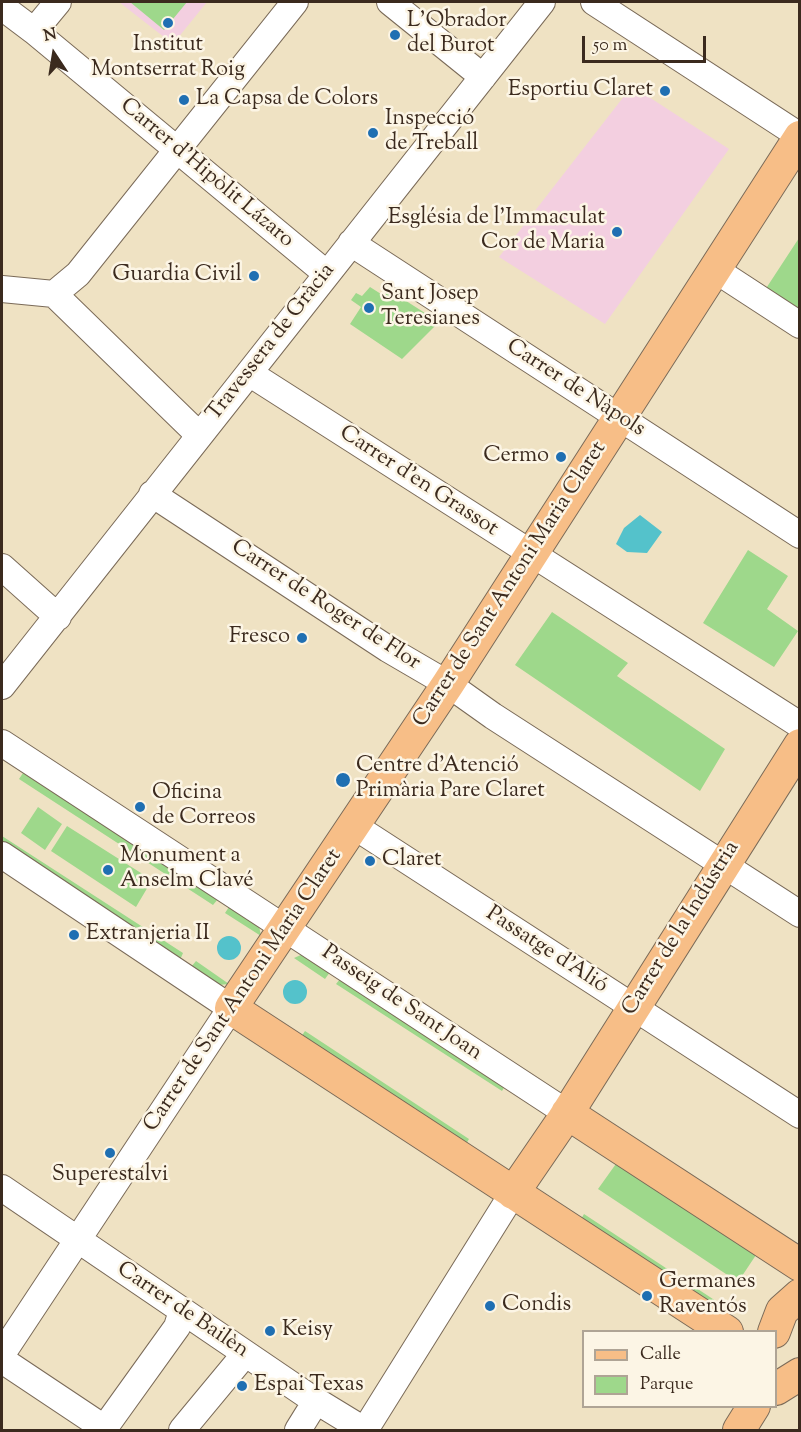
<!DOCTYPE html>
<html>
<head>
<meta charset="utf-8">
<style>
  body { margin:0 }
  #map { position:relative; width:801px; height:1432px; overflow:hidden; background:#efe2c3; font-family:"Sorts Mill Goudy",serif }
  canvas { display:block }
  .frame { position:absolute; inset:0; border:3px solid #3b2a1e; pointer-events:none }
  .legend { position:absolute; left:582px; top:1330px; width:195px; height:78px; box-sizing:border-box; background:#fcf5e5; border:2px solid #afa495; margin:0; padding:8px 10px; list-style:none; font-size:18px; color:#3b2a1e }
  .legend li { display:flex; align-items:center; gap:12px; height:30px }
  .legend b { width:30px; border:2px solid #afa495 }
  .north { position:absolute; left:24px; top:24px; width:60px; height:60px; -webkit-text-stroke:4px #fcf5e5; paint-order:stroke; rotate:348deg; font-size:16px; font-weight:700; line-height:24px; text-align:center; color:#3b2a1e }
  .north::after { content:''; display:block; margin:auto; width:21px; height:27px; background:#3b2a1e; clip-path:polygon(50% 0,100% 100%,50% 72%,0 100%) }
  .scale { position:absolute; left:582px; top:36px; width:124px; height:27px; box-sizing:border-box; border:3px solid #3b2a1e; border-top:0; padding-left:8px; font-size:18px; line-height:21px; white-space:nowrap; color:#3b2a1e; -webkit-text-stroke:4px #fcf5e5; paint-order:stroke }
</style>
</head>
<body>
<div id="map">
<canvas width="801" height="1432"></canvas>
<div class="frame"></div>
<ul class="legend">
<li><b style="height:8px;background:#f7be87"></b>Calle</li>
<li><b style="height:16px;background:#9ed88b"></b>Parque</li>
</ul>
<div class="north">N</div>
<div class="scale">50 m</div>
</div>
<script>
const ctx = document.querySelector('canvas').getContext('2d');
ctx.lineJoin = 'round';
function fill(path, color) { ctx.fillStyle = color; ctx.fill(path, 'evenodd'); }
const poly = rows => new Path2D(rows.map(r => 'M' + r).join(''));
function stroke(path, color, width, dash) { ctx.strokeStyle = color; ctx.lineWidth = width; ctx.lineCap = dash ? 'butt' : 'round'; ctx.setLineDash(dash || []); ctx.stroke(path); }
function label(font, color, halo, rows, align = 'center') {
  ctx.font = font + ' "Sorts Mill Goudy",serif'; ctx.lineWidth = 5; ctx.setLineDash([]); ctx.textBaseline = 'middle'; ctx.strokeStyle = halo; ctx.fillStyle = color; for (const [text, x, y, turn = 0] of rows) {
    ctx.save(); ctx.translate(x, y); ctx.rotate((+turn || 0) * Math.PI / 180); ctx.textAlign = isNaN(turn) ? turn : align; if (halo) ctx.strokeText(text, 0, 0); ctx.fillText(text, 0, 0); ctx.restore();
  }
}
const built = poly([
  [119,2,207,2,173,44],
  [632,86,729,149,605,324,499,257]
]);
const green = poly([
  [130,2,187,2,164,30],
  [799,238,799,317,763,293],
  [370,287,381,294,389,290,439,322,402,359,350,324,361,307,351,300,356,293,362,296],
  [748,550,788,576,767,609,798,631,774,667,703,623],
  [552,612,628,663,617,676,725,749,700,791,515,665],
  [23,773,218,899,213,905,19,779],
  [38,807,62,824,45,850,21,833],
  [67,826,152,880,136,907,51,851],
  [2,836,183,953,180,960,2,844],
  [229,907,259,926,261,936,225,913],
  [303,954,330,972,325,979,294,958],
  [196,961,229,984,218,985,191,967],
  [340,979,505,1086,502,1091,336,984],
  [305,1031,469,1139,465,1146,301,1037],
  [618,1161,758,1252,738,1282,598,1189],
  [584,1214,722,1305,718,1311,580,1221]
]);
const water = poly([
  [640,515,662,532,647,553,627,552,616,544,624,528],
  '217 948a12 12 0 1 1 24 0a12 12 0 1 1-24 0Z',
  '283 992a12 12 0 1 1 24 0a12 12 0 1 1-24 0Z'
]);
const minor = poly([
  [390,2,483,77],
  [594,2,800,136],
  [2,7,34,31,327,274],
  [34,31,58,2],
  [351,243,800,535],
  [714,269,800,325],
  [2,289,54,294,199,435],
  [54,294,78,274,295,2],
  [249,373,800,725],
  [152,494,388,649,448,684,493,716,800,914],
  [2,567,58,617],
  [2,686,542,2],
  [2,743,567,1113],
  [354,826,800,1115],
  [2,855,231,1008,2,1354],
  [2,1188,305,1394,364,1430],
  [2,1360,104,1428],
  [103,1430,177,1327,182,1311],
  [182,1430,245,1354],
  [298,1430,316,1401],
  [365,1430,513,1193]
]);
const major = poly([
  [567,1113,800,1265],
  [513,1193,563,1120,800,745],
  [727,1332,231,1008,448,684,800,137],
  [774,1332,782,1311,800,1295],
  [776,1389,800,1374],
  [739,1430,754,1406]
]);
const markers = [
  [168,23,6,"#1f6fb2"],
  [395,35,6,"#1f6fb2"],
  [665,91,6,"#1f6fb2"],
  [184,100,6,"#1f6fb2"],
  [373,133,6,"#1f6fb2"],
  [617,232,6,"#1f6fb2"],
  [254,276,6,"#1f6fb2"],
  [369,308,6,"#1f6fb2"],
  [561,457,6,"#1f6fb2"],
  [302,638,6,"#1f6fb2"],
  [343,780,8,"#1f6fb2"],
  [140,807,6,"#1f6fb2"],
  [370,861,6,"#1f6fb2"],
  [108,870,6,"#1f6fb2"],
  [74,935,6,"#1f6fb2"],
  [110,1153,6,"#1f6fb2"],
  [647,1296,6,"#1f6fb2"],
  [490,1306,6,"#1f6fb2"],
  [270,1331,6,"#1f6fb2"],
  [242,1386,6,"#1f6fb2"]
];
const poiNames = [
  ["L'Obrador",407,22],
  ["del Burot",407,47],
  ["Institut",168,46,"center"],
  ["Montserrat Roig",168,71,"center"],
  ["Esportiu Claret",653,91,"right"],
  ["La Capsa de Colors",196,100],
  ["Inspecció",385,120],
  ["de Treball",385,145],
  ["Església de l'Immaculat",605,219,"right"],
  ["Cor de Maria",605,244,"right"],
  ["Guardia Civil",242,276,"right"],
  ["Sant Josep",381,295],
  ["Teresianes",381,320],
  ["Cermo",549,457,"right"],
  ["Fresco",290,638,"right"],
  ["Centre d'Atenció",356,767],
  ["Primària Pare Claret",356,792],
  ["Oficina",152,794],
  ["de Correos",152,819],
  ["Monument a",120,857],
  ["Anselm Clavé",120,882],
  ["Claret",382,861],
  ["Extranjeria II",86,935],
  ["Superestalvi",110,1176,"center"],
  ["Germanes",659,1283],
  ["Raventós",659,1308],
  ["Condis",502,1306],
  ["Keisy",282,1331],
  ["Espai Texas",254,1386]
];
const streetNames = [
  ["Carrer d'Hipòlit Lázaro",206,174,40],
  ["Travessera de Gràcia",272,343,-52],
  ["Carrer de Nàpols",575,389,33],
  ["Carrer d'en Grassot",418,482,33],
  ["Carrer de Sant Antoni Maria Claret",511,585,-57],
  ["Carrer de Roger de Flor",325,606,33],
  ["Carrer de la Indústria",682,929,-58],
  ["Passatge d'Alió",546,951,33],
  ["Carrer de Sant Antoni Maria Claret",244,991,-56],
  ["Passeig de Sant Joan",401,1004,34],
  ["Carrer de Bailèn",182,1311,34]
];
fill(built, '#f3cfe0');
fill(green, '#9ed88b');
fill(water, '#54c2cb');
stroke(minor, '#7a6a58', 28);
stroke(major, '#7a6a58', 34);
stroke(minor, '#fff', 26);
stroke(major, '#f7be87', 32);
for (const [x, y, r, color] of markers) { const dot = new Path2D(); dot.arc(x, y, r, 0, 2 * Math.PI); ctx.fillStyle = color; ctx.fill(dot); stroke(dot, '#fcf5e5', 2); }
label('22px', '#3b2a1e', '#fcf5e5', poiNames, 'left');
label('22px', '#3b2a1e', '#fcf5e5', streetNames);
</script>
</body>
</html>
